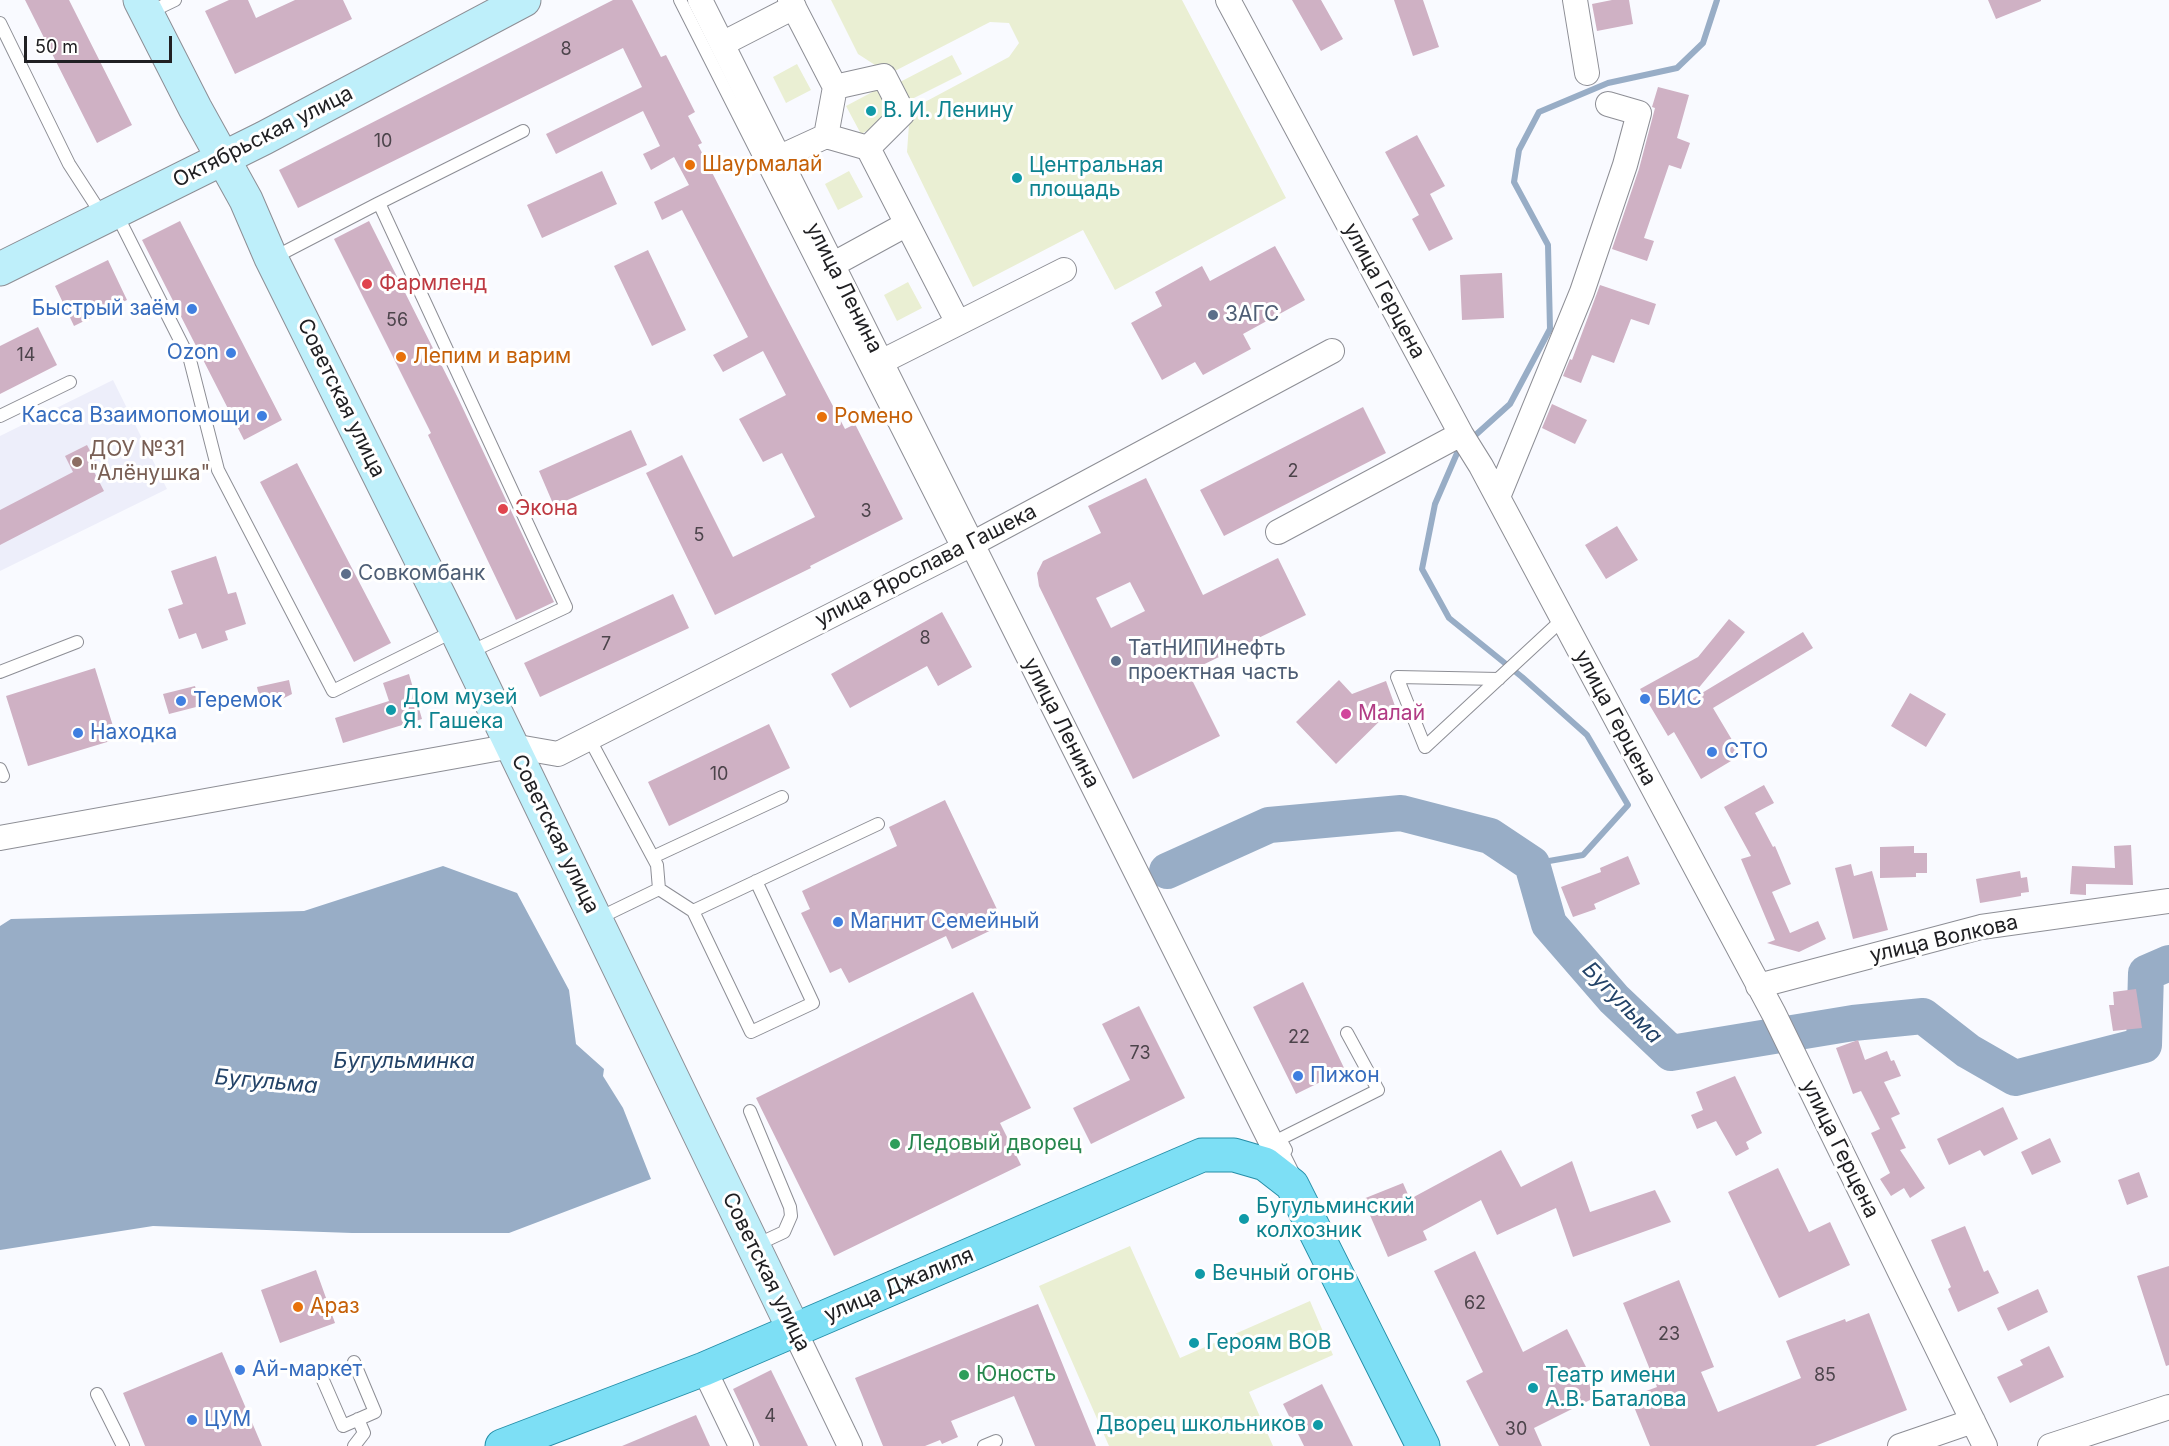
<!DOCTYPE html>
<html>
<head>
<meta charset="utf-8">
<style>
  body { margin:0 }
  #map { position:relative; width:2169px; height:1446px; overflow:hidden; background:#f9faff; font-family:Inter,sans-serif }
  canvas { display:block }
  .scale { position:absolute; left:24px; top:36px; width:148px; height:27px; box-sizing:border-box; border:3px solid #202023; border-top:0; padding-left:8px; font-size:18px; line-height:21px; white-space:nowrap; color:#202023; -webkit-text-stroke:4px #fff; paint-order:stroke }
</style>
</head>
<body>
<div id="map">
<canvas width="2169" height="1446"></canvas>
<div class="scale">50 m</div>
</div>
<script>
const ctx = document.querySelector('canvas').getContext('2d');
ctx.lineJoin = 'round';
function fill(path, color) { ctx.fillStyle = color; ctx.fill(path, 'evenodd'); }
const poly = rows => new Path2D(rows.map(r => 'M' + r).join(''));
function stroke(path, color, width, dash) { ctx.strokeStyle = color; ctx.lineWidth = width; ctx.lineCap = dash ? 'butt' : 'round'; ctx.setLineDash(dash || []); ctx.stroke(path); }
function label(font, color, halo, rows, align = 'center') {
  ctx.font = font + ' Inter,sans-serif'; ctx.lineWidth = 6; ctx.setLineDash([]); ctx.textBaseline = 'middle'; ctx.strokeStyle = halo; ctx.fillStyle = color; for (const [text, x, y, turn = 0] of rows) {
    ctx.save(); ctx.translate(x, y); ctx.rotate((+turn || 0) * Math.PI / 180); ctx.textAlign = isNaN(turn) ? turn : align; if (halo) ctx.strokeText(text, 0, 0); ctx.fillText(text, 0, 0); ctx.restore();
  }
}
const built = poly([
  [113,380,167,489,0,571,0,436]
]);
const green = poly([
  [831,0,1182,0,1286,198,1115,290,1083,230,973,287,907,152,910,110,1009,57,1019,43,1009,23,990,22,889,74,858,54],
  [952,55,962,74,910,100,900,82],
  [797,64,811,90,786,103,773,77],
  [878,89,893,117,861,134,846,106],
  [849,171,863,197,838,210,825,184],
  [908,282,922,308,897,321,884,295],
  [1130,1246,1180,1358,1310,1301,1333,1355,1249,1392,1273,1446,1109,1446,1039,1286]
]);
const water = poly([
  [443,866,517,893,569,990,576,1044,604,1069,603,1076,623,1108,651,1179,509,1233,352,1233,153,1226,0,1250,0,926,11,919,304,911]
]);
const stream = poly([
  [1470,440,1510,404,1550,329,1548,245,1514,182,1519,150,1539,112,1608,83,1677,68,1703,43,1717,0],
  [1463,447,1458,451,1435,504,1422,569,1449,618,1522,677,1587,735,1628,805,1583,855,1532,864]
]);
const river = poly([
  [1167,871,1269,825,1401,813,1490,836,1532,864,1549,924,1614,999,1671,1053,1853,1023,1923,1016,1968,1051,2015,1078,2144,1045,2146,973,2169,963]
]);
const building = poly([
  [25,0,69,0,132,125,97,143],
  [229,0,248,0,256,18,295,0,343,0,352,19,235,74,205,11],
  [613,0,632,0,661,57,666,55,695,112,688,116,702,143,698,145,770,286,845,429,855,424,903,519,810,566,811,568,715,615,646,473,682,455,733,557,815,517,782,453,763,462,739,419,786,395,763,351,723,372,713,355,748,337,682,210,662,220,654,202,689,185,674,157,651,170,643,154,660,146,643,111,556,154,546,134,642,87,623,48,298,208,279,170],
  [1292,0,1321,0,1343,39,1321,51],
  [1394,0,1423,0,1439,47,1413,56],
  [1612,0,1629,0,1633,24,1597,31,1592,4],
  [1988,0,2041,0,2041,1,1996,19],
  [1658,87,1689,95,1677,138,1690,143,1681,169,1669,165,1644,238,1654,241,1647,261,1612,249,1639,169,1655,108,1652,107],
  [1417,135,1445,186,1430,194,1453,239,1429,251,1412,219,1419,215,1385,152],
  [602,171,617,204,542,238,527,205],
  [180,221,282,420,244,440,142,240],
  [369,221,458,398,554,602,516,620,428,435,431,433,334,239],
  [1275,246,1305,300,1243,334,1251,349,1203,375,1195,362,1162,380,1131,323,1162,306,1155,292,1202,266,1210,281],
  [648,250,686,330,652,346,614,266],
  [108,260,127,300,74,326,55,286],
  [1502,273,1504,318,1462,320,1460,275],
  [1600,285,1656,304,1649,325,1631,319,1614,363,1592,355,1581,383,1563,376,1570,359,1572,360],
  [38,327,57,365,0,394,0,346],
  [1552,404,1587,420,1575,444,1542,428],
  [1363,407,1386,453,1224,536,1200,490],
  [631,430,647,465,554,506,539,471],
  [87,445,98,466,92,468,104,491,0,545,0,510,73,472,65,456],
  [297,463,391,643,354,662,260,482],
  [1146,478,1203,595,1278,558,1306,615,1188,672,1220,736,1133,779,1039,586,1037,573,1043,561,1101,533,1088,506],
  [1130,582,1145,611,1111,628,1096,598],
  [1617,526,1638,560,1606,579,1585,545],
  [216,556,228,594,236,592,246,624,225,631,228,640,202,649,196,633,179,639,168,609,183,604,171,571],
  [673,594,689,628,540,697,524,663],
  [942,612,972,667,938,686,927,666,850,708,831,674],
  [1729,619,1745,632,1687,702,1803,632,1813,648,1713,708,1741,755,1701,779,1674,732,1668,736,1640,689,1698,657],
  [95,668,117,739,28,766,6,696],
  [409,674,422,719,343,743,335,718,389,701,383,683],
  [289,680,292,694,262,709,257,687],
  [1339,680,1352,694,1386,681,1395,706,1336,764,1296,722],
  [195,686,200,706,169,714,163,694],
  [1910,693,1946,714,1926,747,1891,726],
  [769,724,790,768,669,826,648,782],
  [1764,785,1774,803,1755,813,1773,847,1775,846,1791,884,1772,892,1790,933,1818,921,1826,939,1799,952,1767,943,1775,940,1741,859,1751,856,1724,807],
  [945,800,1004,924,952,949,946,936,849,983,841,968,830,973,801,913,810,909,802,891,897,846,889,827],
  [2131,845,2133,885,2086,884,2086,895,2070,894,2072,866,2115,868,2114,846],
  [1914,846,1914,853,1927,853,1927,873,1916,873,1916,877,1880,878,1880,847],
  [1628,856,1640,884,1594,904,1596,909,1573,917,1561,887,1601,872,1600,868],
  [1851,864,1854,876,1872,871,1888,930,1853,939,1835,868],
  [2020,871,2021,878,2027,877,2029,892,2021,893,2021,896,1980,903,1976,879],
  [1303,982,1345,1070,1296,1094,1253,1007],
  [2136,989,2142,1028,2113,1031,2109,1005,2114,1005,2113,992],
  [973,992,1031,1108,1000,1123,1021,1165,834,1256,756,1098],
  [1139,1006,1185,1098,1091,1144,1073,1108,1130,1080,1102,1024],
  [1858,1040,1865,1060,1887,1051,1891,1061,1894,1060,1901,1076,1884,1082,1900,1114,1891,1118,1906,1148,1900,1150,1925,1188,1910,1198,1904,1188,1891,1196,1880,1179,1890,1173,1871,1133,1880,1129,1861,1091,1853,1094,1836,1048],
  [1735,1076,1762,1133,1746,1142,1749,1149,1736,1156,1716,1121,1697,1129,1691,1115,1703,1110,1696,1092],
  [2003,1107,2018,1139,1984,1156,1980,1150,1949,1165,1937,1139],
  [2050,1138,2061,1162,2032,1175,2021,1152],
  [1501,1150,1521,1187,1572,1161,1590,1212,1655,1190,1671,1222,1573,1257,1556,1208,1497,1235,1481,1200,1423,1231,1427,1240,1388,1257,1363,1199,1403,1183,1410,1199],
  [1778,1168,1809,1232,1830,1222,1850,1265,1779,1298,1728,1192],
  [2139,1172,2148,1197,2127,1205,2118,1180],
  [1965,1226,1984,1272,1988,1270,1999,1293,1958,1312,1948,1289,1951,1287,1931,1240],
  [1475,1251,1523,1352,1567,1329,1600,1395,1534,1428,1542,1446,1499,1446,1466,1381,1483,1372,1434,1271],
  [2169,1266,2169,1365,2166,1366,2137,1276],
  [316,1270,335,1323,280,1343,261,1290],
  [1679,1280,1714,1367,1701,1372,1718,1412,1801,1378,1786,1341,1845,1319,1846,1322,1869,1313,1907,1410,1815,1446,1650,1446,1630,1397,1657,1387,1623,1303],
  [2038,1289,2048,1312,2008,1331,1997,1308],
  [1038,1304,1096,1446,1035,1446,1014,1396,951,1421,958,1437,942,1444,940,1440,925,1446,883,1446,855,1378],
  [2049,1346,2064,1377,2010,1403,1997,1377,2023,1365,2020,1360],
  [222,1352,262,1446,145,1446,123,1393],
  [771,1370,808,1446,760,1446,733,1389],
  [1322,1384,1353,1446,1304,1446,1283,1404],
  [696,1415,710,1446,622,1446]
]);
const lane = poly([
  [680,0,959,551],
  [148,13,175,0],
  [0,23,69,164,102,215],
  [379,203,523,131],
  [116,213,190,360,218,470,333,691,456,630],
  [273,258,379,203,566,607,468,653],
  [0,416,70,382],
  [0,672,77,642],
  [1499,679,1397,677,1425,747,1563,619],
  [589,738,657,865,659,889],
  [0,769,3,776],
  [653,857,782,797],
  [693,911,878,824],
  [597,919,659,889,693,911,751,1032,813,1003,756,881],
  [750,1111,790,1207,791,1216,784,1232,754,1246],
  [1286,1150,1280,1139,1378,1090,1347,1033],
  [319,1371,343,1426,375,1412,354,1362],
  [97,1394,123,1446],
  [354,1446,364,1433,358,1419],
  [984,1446,996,1441]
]);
const street = poly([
  [700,0,1290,1180],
  [790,0,835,87,826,136,868,148,958,323],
  [1228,0,1461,434,1481,466,1774,1014,1985,1446],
  [1575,0,1587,73],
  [722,44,794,7],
  [835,87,884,76,903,113,868,148],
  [778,158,826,136],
  [832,265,907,224],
  [881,362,1064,270],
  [1498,497,1582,292,1625,165,1639,113,1608,104],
  [1278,532,1461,434],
  [0,838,512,746,558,754,972,544,1332,351],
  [1758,986,1981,927,2169,901],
  [794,1330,850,1446],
  [704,1369,741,1446],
  [1900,1446,1973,1421],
  [2050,1446,2169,1407]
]);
const secondary = poly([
  [140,0,195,108,246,200,271,258,456,630,794,1330],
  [0,269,264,138,524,0]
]);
const primary = poly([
  [502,1446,704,1369,1202,1155,1234,1155,1265,1164,1292,1185,1423,1446]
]);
const markers = [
  [871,111,6,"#0f9aa8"],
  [690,165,6,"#e8710a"],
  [1017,178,6,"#0f9aa8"],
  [367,284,6,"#e0444e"],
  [192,309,6,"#3f7fe0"],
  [1213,315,6,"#5c6f8a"],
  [231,353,6,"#3f7fe0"],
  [401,357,6,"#e8710a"],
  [262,416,6,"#3f7fe0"],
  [822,417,6,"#e8710a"],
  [77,462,6,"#8d6e63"],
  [503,509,6,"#e0444e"],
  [346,574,6,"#5c6f8a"],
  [1116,661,6,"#5c6f8a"],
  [1645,699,6,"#3f7fe0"],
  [181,701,6,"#3f7fe0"],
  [391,710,6,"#0f9aa8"],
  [1346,714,6,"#d1479c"],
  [78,733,6,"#3f7fe0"],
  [1712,752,6,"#3f7fe0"],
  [838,922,6,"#3f7fe0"],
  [1298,1076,6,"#3f7fe0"],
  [895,1144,6,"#2e9e5b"],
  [1244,1219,6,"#0f9aa8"],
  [1200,1274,6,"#0f9aa8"],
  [298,1307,6,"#e8710a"],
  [1194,1343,6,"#0f9aa8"],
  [240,1370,6,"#3f7fe0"],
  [964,1375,6,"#2e9e5b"],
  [1533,1388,6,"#0f9aa8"],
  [192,1420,6,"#3f7fe0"],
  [1318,1425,6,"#0f9aa8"]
];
const numberNames = [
  ["8",566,50],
  ["10",383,142],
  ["56",397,321],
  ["14",26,356],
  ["2",1293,472],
  ["3",866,512],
  ["5",699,536],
  ["8",925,639],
  ["7",606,645],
  ["10",719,775],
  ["22",1299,1038],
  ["73",1140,1054],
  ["62",1475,1304],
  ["23",1669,1335],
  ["85",1825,1376],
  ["4",770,1417],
  ["30",1516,1430]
];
const cultureNames = [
  ["В. И. Ленину",883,111],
  ["Центральная",1029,166],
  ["площадь",1029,190],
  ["Дом музей",403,698],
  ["Я. Гашека",403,722],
  ["Бугульминский",1256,1207],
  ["колхозник",1256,1231],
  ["Вечный огонь",1212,1274],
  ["Героям ВОВ",1206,1343],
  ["Театр имени",1545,1376],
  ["А.В. Баталова",1545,1400],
  ["Дворец школьников",1306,1425,"right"]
];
const streetNames = [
  ["Октябрьская улица",263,137,-27],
  ["улица Ленина",844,288,63],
  ["улица Герцена",1384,291,62],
  ["Советская улица",341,398,64],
  ["улица Ярослава Гашека",926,566,-27],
  ["улица Герцена",1615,718,62],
  ["улица Ленина",1061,723,63],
  ["Советская улица",555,834,64],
  ["улица Волкова",1944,939,-13],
  ["улица Герцена",1840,1149,64],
  ["Советская улица",766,1272,64],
  ["улица Джалиля",899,1285,-23]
];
const foodNames = [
  ["Шаурмалай",702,165],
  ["Лепим и варим",413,357],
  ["Ромено",834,417],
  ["Араз",310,1307]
];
const healthNames = [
  ["Фармленд",379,284],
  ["Экона",515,509]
];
const shopNames = [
  ["Быстрый заём",180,309,"right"],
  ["Ozon",219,353,"right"],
  ["Касса Взаимопомощи",250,416,"right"],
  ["БИС",1657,699],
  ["Теремок",193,701],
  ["Находка",90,733],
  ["СТО",1724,752],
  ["Магнит Семейный",850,922],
  ["Пижон",1310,1076],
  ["Ай-маркет",252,1370],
  ["ЦУМ",204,1420]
];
const serviceNames = [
  ["ЗАГС",1225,315],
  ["Совкомбанк",358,574],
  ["ТатНИПИнефть",1128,649],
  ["проектная часть",1128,673]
];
const educationNames = [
  ["ДОУ №31",89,450],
  ["\"Алёнушка\"",89,474]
];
const hotelNames = [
  ["Малай",1358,714]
];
const leisureNames = [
  ["Ледовый дворец",907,1144],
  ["Юность",976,1375]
];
const waterNames = [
  ["Бугульма",1622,1003,46],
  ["Бугульминка",404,1061],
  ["Бугульма",266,1082,5]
];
fill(built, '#edeefa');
fill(green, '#eaefd3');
fill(water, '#98adc6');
stroke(stream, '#98adc6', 6);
stroke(river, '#98adc6', 36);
fill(building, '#cfb1c4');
stroke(lane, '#8d8e95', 14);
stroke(street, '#8d8e95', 26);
stroke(secondary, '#8d8e95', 35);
stroke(primary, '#258ea8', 35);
stroke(lane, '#fff', 12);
stroke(street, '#fff', 24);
stroke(secondary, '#beeffa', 33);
stroke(primary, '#7ddff5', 33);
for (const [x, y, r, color] of markers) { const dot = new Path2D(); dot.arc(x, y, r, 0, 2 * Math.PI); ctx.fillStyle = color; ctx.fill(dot); stroke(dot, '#fff', 2); }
label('18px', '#4c444b', null, numberNames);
label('21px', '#0d838f', '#fff', cultureNames, 'left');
label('21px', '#202023', '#fff', streetNames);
label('21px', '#c56008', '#fff', foodNames, 'left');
label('21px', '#be3a42', '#fff', healthNames, 'left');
label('21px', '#366cbe', '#fff', shopNames, 'left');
label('21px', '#4e5e75', '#fff', serviceNames, 'left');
label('21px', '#785e54', '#fff', educationNames, 'left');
label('21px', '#b23c85', '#fff', hotelNames, 'left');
label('21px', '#27864d', '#fff', leisureNames, 'left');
label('italic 22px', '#234368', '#fff', waterNames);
</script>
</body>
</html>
